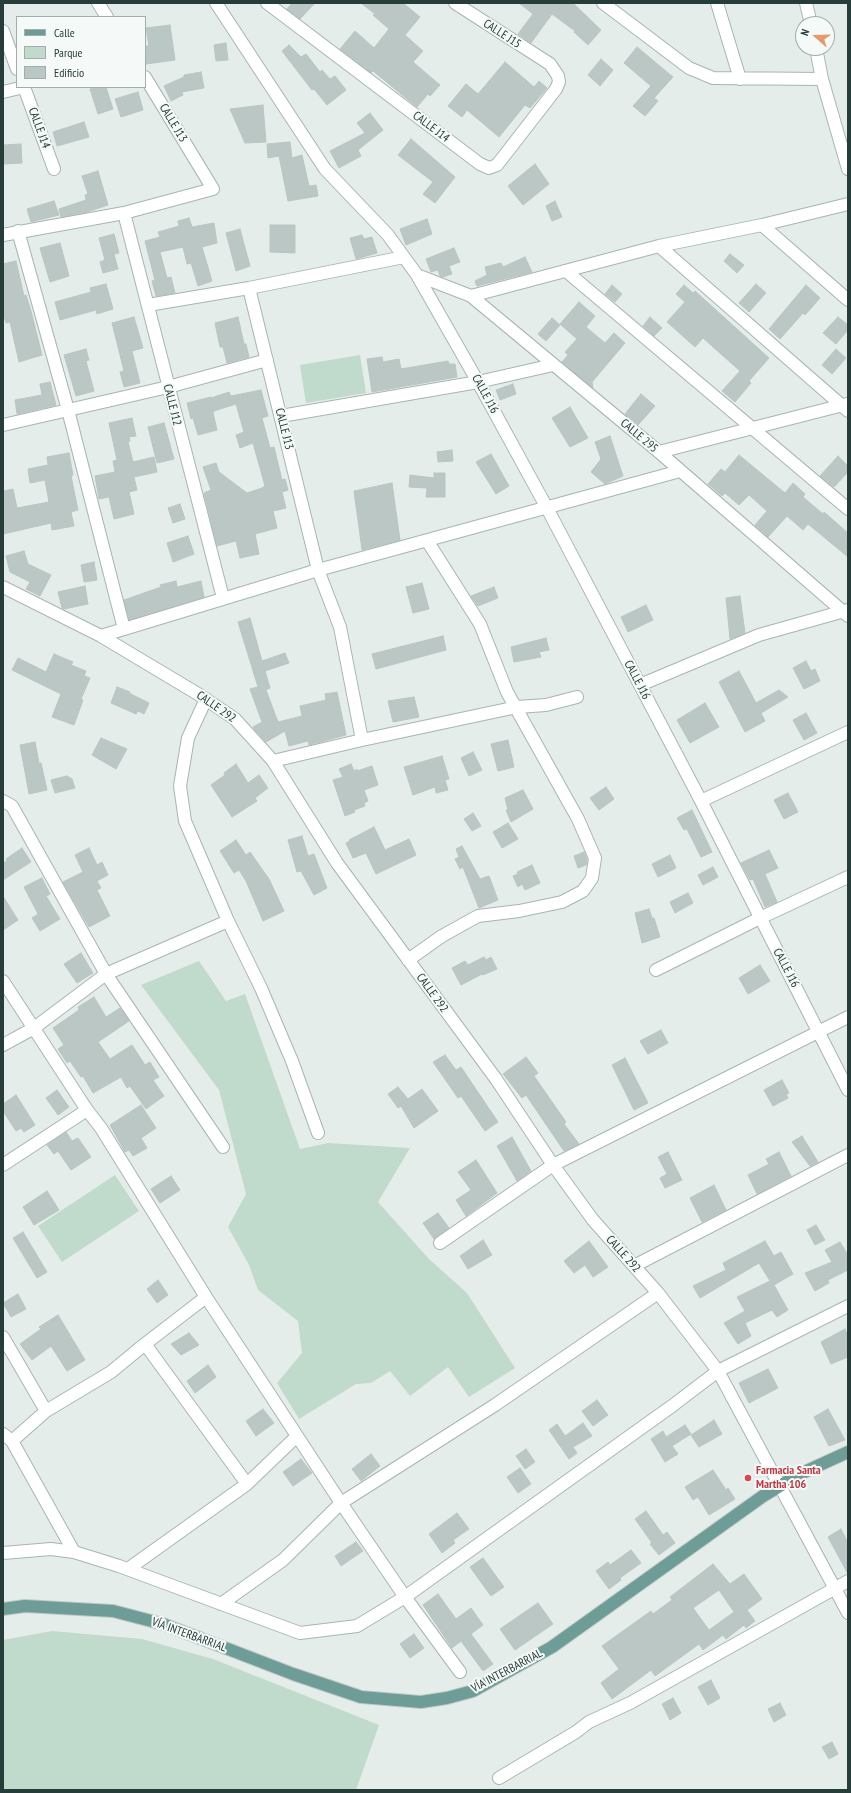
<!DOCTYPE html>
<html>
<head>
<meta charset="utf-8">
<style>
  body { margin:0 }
  #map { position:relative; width:851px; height:1793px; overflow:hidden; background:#e5edea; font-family:"PT Sans Narrow",sans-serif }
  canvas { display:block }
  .frame { position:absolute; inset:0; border:4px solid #263d3a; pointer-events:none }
  .legend { position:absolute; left:16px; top:16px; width:130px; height:72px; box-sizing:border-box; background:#f5f9f8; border:1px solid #a2aeac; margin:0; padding:5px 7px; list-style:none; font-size:12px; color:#263d3a }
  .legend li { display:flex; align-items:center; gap:8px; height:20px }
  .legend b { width:20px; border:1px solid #a2aeac }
  .north { position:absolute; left:795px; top:16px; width:40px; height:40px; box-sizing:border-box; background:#f5f9f8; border:1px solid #a2aeac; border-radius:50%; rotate:290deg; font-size:11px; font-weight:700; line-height:16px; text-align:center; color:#263d3a }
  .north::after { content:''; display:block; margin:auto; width:14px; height:18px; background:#e49a6c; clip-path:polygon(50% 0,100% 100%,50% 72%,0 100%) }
</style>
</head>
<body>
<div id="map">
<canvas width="851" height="1793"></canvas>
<div class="frame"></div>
<ul class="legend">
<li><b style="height:5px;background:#6e9d98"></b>Calle</li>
<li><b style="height:11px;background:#c0dbcb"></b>Parque</li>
<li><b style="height:11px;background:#bac7c4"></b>Edificio</li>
</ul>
<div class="north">N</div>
</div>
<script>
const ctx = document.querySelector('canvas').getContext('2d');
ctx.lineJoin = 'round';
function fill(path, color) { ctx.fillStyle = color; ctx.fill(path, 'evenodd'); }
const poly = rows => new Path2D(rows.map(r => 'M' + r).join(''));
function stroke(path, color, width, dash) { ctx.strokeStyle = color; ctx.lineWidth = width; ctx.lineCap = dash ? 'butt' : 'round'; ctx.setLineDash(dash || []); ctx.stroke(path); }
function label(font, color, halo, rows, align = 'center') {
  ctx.font = font + ' "PT Sans Narrow",sans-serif'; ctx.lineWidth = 4; ctx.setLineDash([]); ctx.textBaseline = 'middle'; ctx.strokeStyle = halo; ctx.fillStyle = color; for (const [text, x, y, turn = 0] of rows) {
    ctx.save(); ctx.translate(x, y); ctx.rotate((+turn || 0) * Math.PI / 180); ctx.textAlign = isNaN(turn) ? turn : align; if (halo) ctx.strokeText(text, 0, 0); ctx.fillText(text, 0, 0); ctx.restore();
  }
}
const green = poly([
  [360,355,366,393,306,403,300,365],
  [199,961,226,1001,245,994,300,1149,328,1143,410,1148,378,1202,429,1259,467,1293,515,1368,469,1397,448,1367,410,1396,390,1371,371,1383,356,1384,299,1419,277,1383,302,1353,298,1321,258,1290,249,1265,228,1227,246,1194,219,1090,141,985],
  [115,1175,139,1211,62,1262,38,1226],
  [52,1631,142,1639,213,1659,379,1725,356,1790,3,1790,3,1640]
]);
const building = poly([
  [292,3,315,3,300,19,287,9,292,3],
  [361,3,403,3,420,17,405,35,423,51,413,62,440,85,430,96,428,94,417,107,373,71,371,73,340,49,355,31,374,48,389,29,373,15,375,14,361,3],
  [519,3,573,3,601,30,588,45,574,32,575,31,552,14,531,43,518,34,533,14,519,3],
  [170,25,175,60,146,64,145,46,149,46,146,28,170,25],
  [226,43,228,60,216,61,214,45,226,43],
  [289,45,301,57,306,54,320,72,322,70,330,79,335,76,346,90,327,105,314,89,312,90,282,51,289,45],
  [637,47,673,77,654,98,658,101,645,116,633,106,651,86,624,63,637,47],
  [601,59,613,70,600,86,588,75,601,59],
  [505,62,534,87,539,81,547,88,530,108,525,105,499,137,467,110,462,117,448,106,466,84,478,94,505,62],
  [201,72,204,88,182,92,183,95,171,101,164,86,184,77,184,75,201,72],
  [97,87,106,87,113,109,98,114,90,89,97,87],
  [138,92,143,110,121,117,115,99,138,92],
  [263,105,266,142,245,143,230,109,263,105],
  [370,113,383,130,358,150,361,156,339,168,330,151,365,133,357,123,370,113],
  [84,122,89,137,57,146,53,132,84,122],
  [411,139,455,177,435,203,423,194,433,182,398,155,411,139],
  [290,142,292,158,302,155,309,186,316,185,318,196,288,201,279,156,268,158,267,144,290,142],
  [21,144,22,163,4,164,3,145,21,144],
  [535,164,549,184,523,205,508,186,535,164],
  [98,171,108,205,87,212,61,217,59,209,86,200,85,195,88,194,82,176,98,171],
  [54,201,59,215,31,222,27,209,54,201],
  [555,201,562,217,552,221,546,206,555,201],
  [189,218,192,227,214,223,217,243,202,247,212,281,198,286,191,263,187,264,183,247,160,252,167,278,171,277,175,293,156,296,152,281,155,280,145,241,160,237,158,232,179,226,178,221,189,218],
  [427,219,432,234,406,245,400,229,427,219],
  [270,225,295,225,295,253,270,252,270,225],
  [240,229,250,266,236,271,226,233,240,229],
  [114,234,119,253,114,254,118,269,103,273,100,262,105,260,99,238,114,234],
  [362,235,364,239,372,237,377,253,356,259,350,238,362,235],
  [60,243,69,276,50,282,40,248,60,243],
  [454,248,460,262,449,266,452,274,443,277,440,276,438,270,431,272,426,259,454,248],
  [730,254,744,265,737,273,724,261,730,254],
  [525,257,532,272,477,286,475,281,487,275,485,267,501,263,503,267,525,257],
  [16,261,24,296,26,295,31,311,42,355,19,362,10,322,6,323,3,313,3,264,16,261],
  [106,284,113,309,97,314,96,310,60,320,55,302,91,292,90,288,106,284],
  [756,284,766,293,749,312,739,303,756,284],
  [612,285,622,294,615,302,605,294,612,285],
  [684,285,693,293,695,291,769,358,749,381,751,383,735,402,722,391,740,371,703,338,695,347,667,322,685,302,676,294,684,285],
  [806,285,820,298,805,315,803,313,780,339,769,329,806,285],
  [579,302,595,316,586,327,605,343,614,333,625,343,592,382,593,388,562,362,568,355,565,352,577,339,560,324,579,302],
  [134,317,143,348,132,351,140,383,124,387,120,372,124,371,112,323,134,317],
  [238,317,244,344,246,344,249,357,227,363,223,347,220,347,215,323,238,317],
  [650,317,662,328,654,336,643,326,650,317],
  [838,317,848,325,848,330,836,344,823,333,838,317],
  [552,318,560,325,546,341,538,334,552,318],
  [86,349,89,360,86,361,94,391,76,396,64,355,86,349],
  [836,349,846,358,832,374,822,365,836,349],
  [382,357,383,362,399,359,401,369,448,361,449,364,455,364,457,377,372,392,367,359,382,357],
  [50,382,56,405,17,414,15,400,42,395,40,384,50,382],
  [513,384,516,394,500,400,496,390,513,384],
  [261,390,268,416,262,418,270,448,274,447,282,480,285,479,288,490,282,492,286,508,273,511,277,528,255,534,259,554,240,558,236,541,217,546,204,493,211,490,203,467,216,463,219,472,247,493,262,488,265,486,253,443,240,448,236,435,244,432,236,404,214,411,213,413,217,430,198,435,193,418,191,419,187,403,211,397,211,398,229,392,231,396,261,390],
  [641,394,655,406,638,425,625,414,641,394],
  [570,407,588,438,570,447,552,418,570,407],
  [132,418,136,436,129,437,130,441,128,442,133,462,154,457,157,472,134,477,137,490,129,492,134,514,114,519,109,497,99,499,95,476,115,472,113,461,117,460,109,423,132,418],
  [164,423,174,459,157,463,148,427,164,423],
  [610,436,623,476,605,484,591,472,601,459,595,442,610,436],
  [452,450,453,461,438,462,437,452,452,450],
  [69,453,73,475,71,476,78,510,71,512,74,526,52,530,51,523,3,534,3,491,13,489,17,508,49,502,45,480,30,483,28,469,48,465,47,457,69,453],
  [491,454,509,486,496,494,476,462,491,454],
  [739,455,785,493,793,483,805,494,803,497,823,514,824,512,848,533,848,557,808,524,803,530,787,516,768,537,755,525,767,511,749,495,739,505,725,493,722,496,708,484,721,469,725,472,739,455],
  [838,456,848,466,848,472,834,487,820,476,838,456],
  [434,473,445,473,445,497,426,497,427,488,409,487,410,475,434,478,434,473],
  [392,483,400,540,362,550,354,491,392,483],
  [180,504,185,519,173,523,168,508,180,504],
  [188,536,194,554,173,562,167,543,188,536],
  [24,551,28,564,51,575,40,596,26,589,30,582,10,572,6,556,24,551],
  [94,562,97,580,84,582,81,565,94,562],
  [176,581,177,587,201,581,204,597,129,620,124,600,161,587,160,585,176,581],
  [422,583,429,609,413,613,406,587,422,583],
  [85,586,88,604,64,609,62,608,58,592,85,586],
  [494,587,498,598,478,606,471,596,494,587],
  [740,596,745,633,730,639,726,598,740,596],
  [646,605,653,620,628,632,621,617,646,605],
  [250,618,262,661,285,653,289,663,265,671,270,688,266,690,278,722,302,716,300,706,326,700,325,694,337,692,346,735,309,745,308,741,289,746,285,731,266,742,255,730,253,727,262,722,250,689,258,687,238,622,250,618],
  [443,636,446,650,376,669,372,654,443,636],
  [546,638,549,650,539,652,541,657,514,662,511,647,546,638],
  [54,654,73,662,71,665,86,671,84,676,90,678,81,699,83,700,74,725,52,717,61,694,12,670,18,658,46,672,54,654],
  [806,661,811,671,815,669,820,681,804,689,793,668,806,661],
  [739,671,756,703,779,690,788,697,761,713,765,721,745,732,719,682,739,671],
  [117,687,130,692,129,693,149,703,144,714,138,711,136,714,111,703,117,687],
  [414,697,419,717,393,722,388,701,414,697],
  [705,703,719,727,690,743,677,720,705,703],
  [806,713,817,733,804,740,793,720,806,713],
  [101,738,127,749,116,769,92,755,101,738],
  [508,740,514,767,498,771,491,744,508,740],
  [35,742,39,763,41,763,47,790,29,794,20,745,35,742],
  [473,752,482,770,469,776,461,758,473,752],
  [442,756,449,779,445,780,448,790,436,793,435,787,413,795,404,767,442,756],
  [236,764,248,783,259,775,268,788,255,798,257,801,232,817,211,785,225,775,224,773,236,764],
  [351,764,354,771,357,769,357,771,372,766,378,785,364,790,368,801,364,803,365,806,354,810,355,812,345,816,333,780,343,777,339,769,351,764],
  [67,776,72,779,75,788,55,793,51,780,67,776],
  [606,787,614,799,599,810,590,798,606,787],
  [523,790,533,809,511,822,506,810,508,810,505,798,523,790],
  [788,793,798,812,784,819,774,800,788,793],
  [692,810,712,852,701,857,687,829,684,830,677,818,692,810],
  [473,813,481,826,472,831,464,819,473,813],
  [508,823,518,839,502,848,493,832,508,823],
  [374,827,385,850,409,839,416,855,376,874,366,853,353,858,346,843,350,841,349,840,374,827],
  [302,836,308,856,314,854,327,888,314,895,301,871,297,872,288,840,302,836],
  [236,840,246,855,250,852,269,879,284,911,263,921,246,881,239,870,234,873,220,851,236,840],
  [462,846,480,879,489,876,498,900,479,908,463,867,460,869,455,859,459,857,456,849,462,846],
  [22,848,31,862,3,880,3,863,7,861,6,859,22,848],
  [89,848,97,865,102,862,108,875,97,881,101,888,97,890,110,916,89,927,63,882,83,872,75,855,89,848],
  [769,850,778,868,765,874,777,902,765,907,753,879,750,880,741,863,769,850],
  [584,852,587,859,586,865,578,868,574,856,584,852],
  [670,855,676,868,658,877,652,864,670,855],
  [532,865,540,883,525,890,522,884,518,887,513,876,518,874,517,872,532,865],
  [713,867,718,877,703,885,698,875,713,867],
  [42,878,50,894,46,896,60,919,40,931,32,918,38,914,24,887,42,878],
  [688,893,693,903,675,913,670,902,688,893],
  [3,896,18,920,3,930,3,896],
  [649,909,652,918,654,918,660,937,642,943,635,913,649,909],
  [81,953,93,973,77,983,64,964,81,953],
  [484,957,486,960,491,957,497,969,483,975,482,974,461,985,452,968,465,961,468,965,484,957],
  [760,965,770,981,748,994,739,978,760,965],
  [94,997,106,1017,120,1008,129,1021,98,1042,110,1059,132,1045,145,1065,150,1062,159,1077,153,1080,164,1096,146,1109,130,1086,127,1088,121,1077,93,1093,83,1076,81,1077,70,1061,67,1063,58,1049,64,1045,53,1028,79,1010,78,1007,94,997],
  [661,1030,668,1043,648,1054,640,1041,661,1030],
  [445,1055,456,1070,461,1067,498,1122,485,1131,461,1096,458,1098,433,1062,445,1055],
  [526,1057,538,1073,534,1076,566,1122,564,1124,579,1144,564,1151,526,1095,522,1098,503,1074,526,1057],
  [625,1058,648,1103,634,1110,612,1065,625,1058],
  [782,1080,789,1093,786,1094,788,1098,773,1106,764,1090,782,1080],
  [398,1087,408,1099,422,1089,438,1111,414,1128,401,1106,398,1108,388,1094,398,1087],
  [57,1090,69,1107,58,1115,46,1098,57,1090],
  [16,1095,35,1125,24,1132,21,1128,16,1131,3,1111,3,1104,16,1095],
  [141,1105,156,1128,141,1138,147,1148,133,1156,129,1150,125,1152,110,1125,141,1105],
  [66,1132,72,1141,78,1138,91,1157,71,1170,58,1151,54,1154,47,1145,66,1132],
  [802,1136,818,1162,810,1166,792,1142,802,1136],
  [512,1137,531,1171,517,1181,497,1146,512,1137],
  [668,1152,682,1180,665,1188,660,1178,667,1174,658,1157,668,1152],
  [779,1152,791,1176,757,1194,748,1175,769,1164,766,1159,779,1152],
  [476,1160,497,1193,466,1216,456,1200,471,1190,458,1172,476,1160],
  [171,1176,180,1190,160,1203,151,1189,171,1176],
  [714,1185,726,1210,702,1222,690,1198,714,1185],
  [47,1191,59,1210,34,1225,23,1207,47,1191],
  [438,1213,449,1228,434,1239,423,1223,438,1213],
  [816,1225,825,1240,815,1245,807,1230,816,1225],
  [23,1232,47,1272,37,1278,13,1238,23,1232],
  [483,1240,492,1255,468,1269,460,1256,483,1240],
  [589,1241,608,1267,593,1277,585,1265,574,1273,564,1261,589,1241],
  [765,1241,774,1256,781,1252,793,1274,774,1285,788,1310,777,1317,772,1310,745,1323,751,1336,738,1344,724,1323,745,1311,737,1297,770,1281,759,1263,700,1298,693,1286,726,1270,723,1263,765,1241],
  [840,1242,848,1255,848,1270,828,1280,829,1283,815,1291,805,1273,832,1262,825,1250,840,1242],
  [158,1280,168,1295,157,1303,147,1289,158,1280],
  [18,1294,26,1309,11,1317,3,1303,18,1294],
  [58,1315,85,1360,67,1371,51,1346,32,1360,20,1344,41,1329,39,1327,58,1315],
  [845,1329,848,1336,848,1357,831,1364,821,1342,845,1329],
  [189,1333,199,1345,181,1355,171,1344,189,1333],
  [208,1365,216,1377,195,1393,187,1381,208,1365],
  [768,1369,778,1388,749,1403,739,1383,768,1369],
  [597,1400,608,1415,593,1426,582,1411,597,1400],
  [263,1409,274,1423,256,1436,246,1421,263,1409],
  [828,1409,845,1440,829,1446,814,1417,828,1409],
  [714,1420,722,1434,699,1447,691,1435,714,1420],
  [583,1423,592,1436,573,1447,577,1453,569,1459,549,1430,557,1424,565,1436,583,1423],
  [685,1425,691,1434,672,1446,678,1454,665,1462,651,1439,663,1431,666,1437,685,1425],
  [526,1449,535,1462,525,1469,516,1456,526,1449],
  [371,1454,380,1466,361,1481,352,1469,371,1454],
  [301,1459,312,1473,293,1486,283,1472,301,1459],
  [520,1468,531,1484,518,1493,507,1477,520,1468],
  [713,1470,726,1490,728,1488,735,1499,709,1515,698,1497,693,1500,685,1487,713,1470],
  [646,1511,663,1535,667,1532,675,1543,659,1555,650,1544,652,1543,635,1519,646,1511],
  [457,1513,469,1529,453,1540,455,1543,442,1553,429,1534,457,1513],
  [841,1529,848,1543,848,1574,828,1537,841,1529],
  [356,1542,363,1551,341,1566,335,1556,356,1542],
  [631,1550,641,1563,620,1578,621,1580,609,1589,596,1571,608,1562,610,1565,631,1550],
  [483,1558,504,1587,491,1596,470,1567,483,1558],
  [713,1564,730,1584,744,1574,762,1599,747,1610,755,1621,746,1628,744,1625,726,1639,723,1635,703,1650,699,1644,655,1676,651,1670,612,1699,601,1683,619,1669,602,1646,651,1611,653,1614,672,1600,670,1597,713,1564],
  [719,1590,734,1612,709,1630,693,1608,719,1590],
  [438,1594,456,1619,471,1608,483,1625,471,1634,493,1664,483,1671,461,1641,452,1648,423,1605,438,1594],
  [538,1603,553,1624,515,1650,500,1629,538,1603],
  [414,1634,424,1648,410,1658,400,1644,414,1634],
  [711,1680,720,1698,708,1705,698,1687,711,1680],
  [673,1698,681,1713,670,1720,662,1704,673,1698],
  [780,1703,786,1715,774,1722,768,1709,780,1703],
  [832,1742,838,1754,829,1759,822,1747,832,1742]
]);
const street = poly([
  [98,3,107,17],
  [216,3,325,169,388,235,417,275,478,382,547,508,701,801,848,1090],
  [267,3,480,164,489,168,497,165,556,89,559,82,558,76,550,64,455,3],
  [603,3,689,68,713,78,822,79,848,169],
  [717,3,740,79],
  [806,3,811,24],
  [3,31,17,69],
  [816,48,822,79],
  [24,87,54,169],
  [3,92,24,87],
  [124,213,223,598],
  [762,225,848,300],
  [18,231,68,410,124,629],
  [3,235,124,213,213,189,145,77],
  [659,246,848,411],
  [566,271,848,509],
  [417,275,471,296,659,452,848,616],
  [249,288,318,570,340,627,362,740],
  [471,296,659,246,762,225,848,204],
  [148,305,249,288,404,257],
  [281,416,478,382,553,365],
  [3,425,168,387,267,360],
  [659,452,847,404],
  [3,587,101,636,198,694,235,719,273,761,337,863,496,1079,553,1165,593,1220,658,1293,718,1371,848,1613],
  [101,636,318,570,680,471],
  [640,685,759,635,848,610],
  [206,699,188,738,180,786,185,821,228,921,261,988,292,1061,318,1133],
  [273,761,362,740,517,707,546,705,577,697],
  [3,801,12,806,106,974,223,1147],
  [701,801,848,732],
  [408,960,442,936,478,916,519,911,562,902,583,891,592,878,595,858,578,819,507,692,480,624,428,542],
  [656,970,760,918,848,877],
  [3,981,87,1110,101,1128,206,1297,341,1503,405,1597,460,1672],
  [3,1045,34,1028,106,974,228,921],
  [3,1165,87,1110],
  [440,1243,553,1165,848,1017],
  [634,1266,848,1155],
  [206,1297,145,1344,247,1484],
  [3,1337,46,1411],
  [3,1434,12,1441,74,1552],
  [12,1441,46,1411,111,1372,145,1344],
  [3,1553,51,1549,74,1552,119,1566,300,1633,357,1626,405,1597,672,1406,718,1371,848,1306],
  [128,1569,247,1484,297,1436],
  [221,1604,283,1560,341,1503,495,1405,658,1293],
  [499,1778,576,1732,589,1722,630,1703,848,1581]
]);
const primary = poly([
  [3,1609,25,1606,113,1611,163,1624,293,1674,361,1697,421,1702,447,1698,473,1691,552,1647,763,1496,800,1474,848,1452]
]);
const markers = [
  [748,1478,4,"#e0444e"]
];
const streetNames = [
  ["CALLE J15",502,34,33],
  ["CALLE J13",173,123,59],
  ["CALLE J14",431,127,37],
  ["CALLE J14",39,128,70],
  ["CALLE J16",485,394,61],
  ["CALLE J12",172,405,76],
  ["CALLE J13",284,429,76],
  ["CALLE 295",639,436,40],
  ["CALLE J16",637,680,62],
  ["CALLE 292",216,707,35],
  ["CALLE J16",786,968,62],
  ["CALLE 292",432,993,54],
  ["CALLE 292",623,1254,48],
  ["VÍA INTERBARRIAL",189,1635,20],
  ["VÍA INTERBARRIAL",507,1671,-28]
];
const healthNames = [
  ["Farmacia Santa",756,1471],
  ["Martha 106",756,1485]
];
fill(green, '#c0dbcb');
fill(building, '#bac7c4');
stroke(building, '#b8c6c2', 1);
stroke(street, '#a8b5b2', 14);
stroke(primary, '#c2c9c8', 14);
stroke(street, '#fff', 12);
stroke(primary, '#6e9d98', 12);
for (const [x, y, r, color] of markers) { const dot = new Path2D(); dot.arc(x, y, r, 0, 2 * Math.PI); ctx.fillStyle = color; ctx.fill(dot); stroke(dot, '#f5f9f8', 1.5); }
label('12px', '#263d3a', '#f5f9f8', streetNames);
label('bold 12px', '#be3a42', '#f5f9f8', healthNames, 'left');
</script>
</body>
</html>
